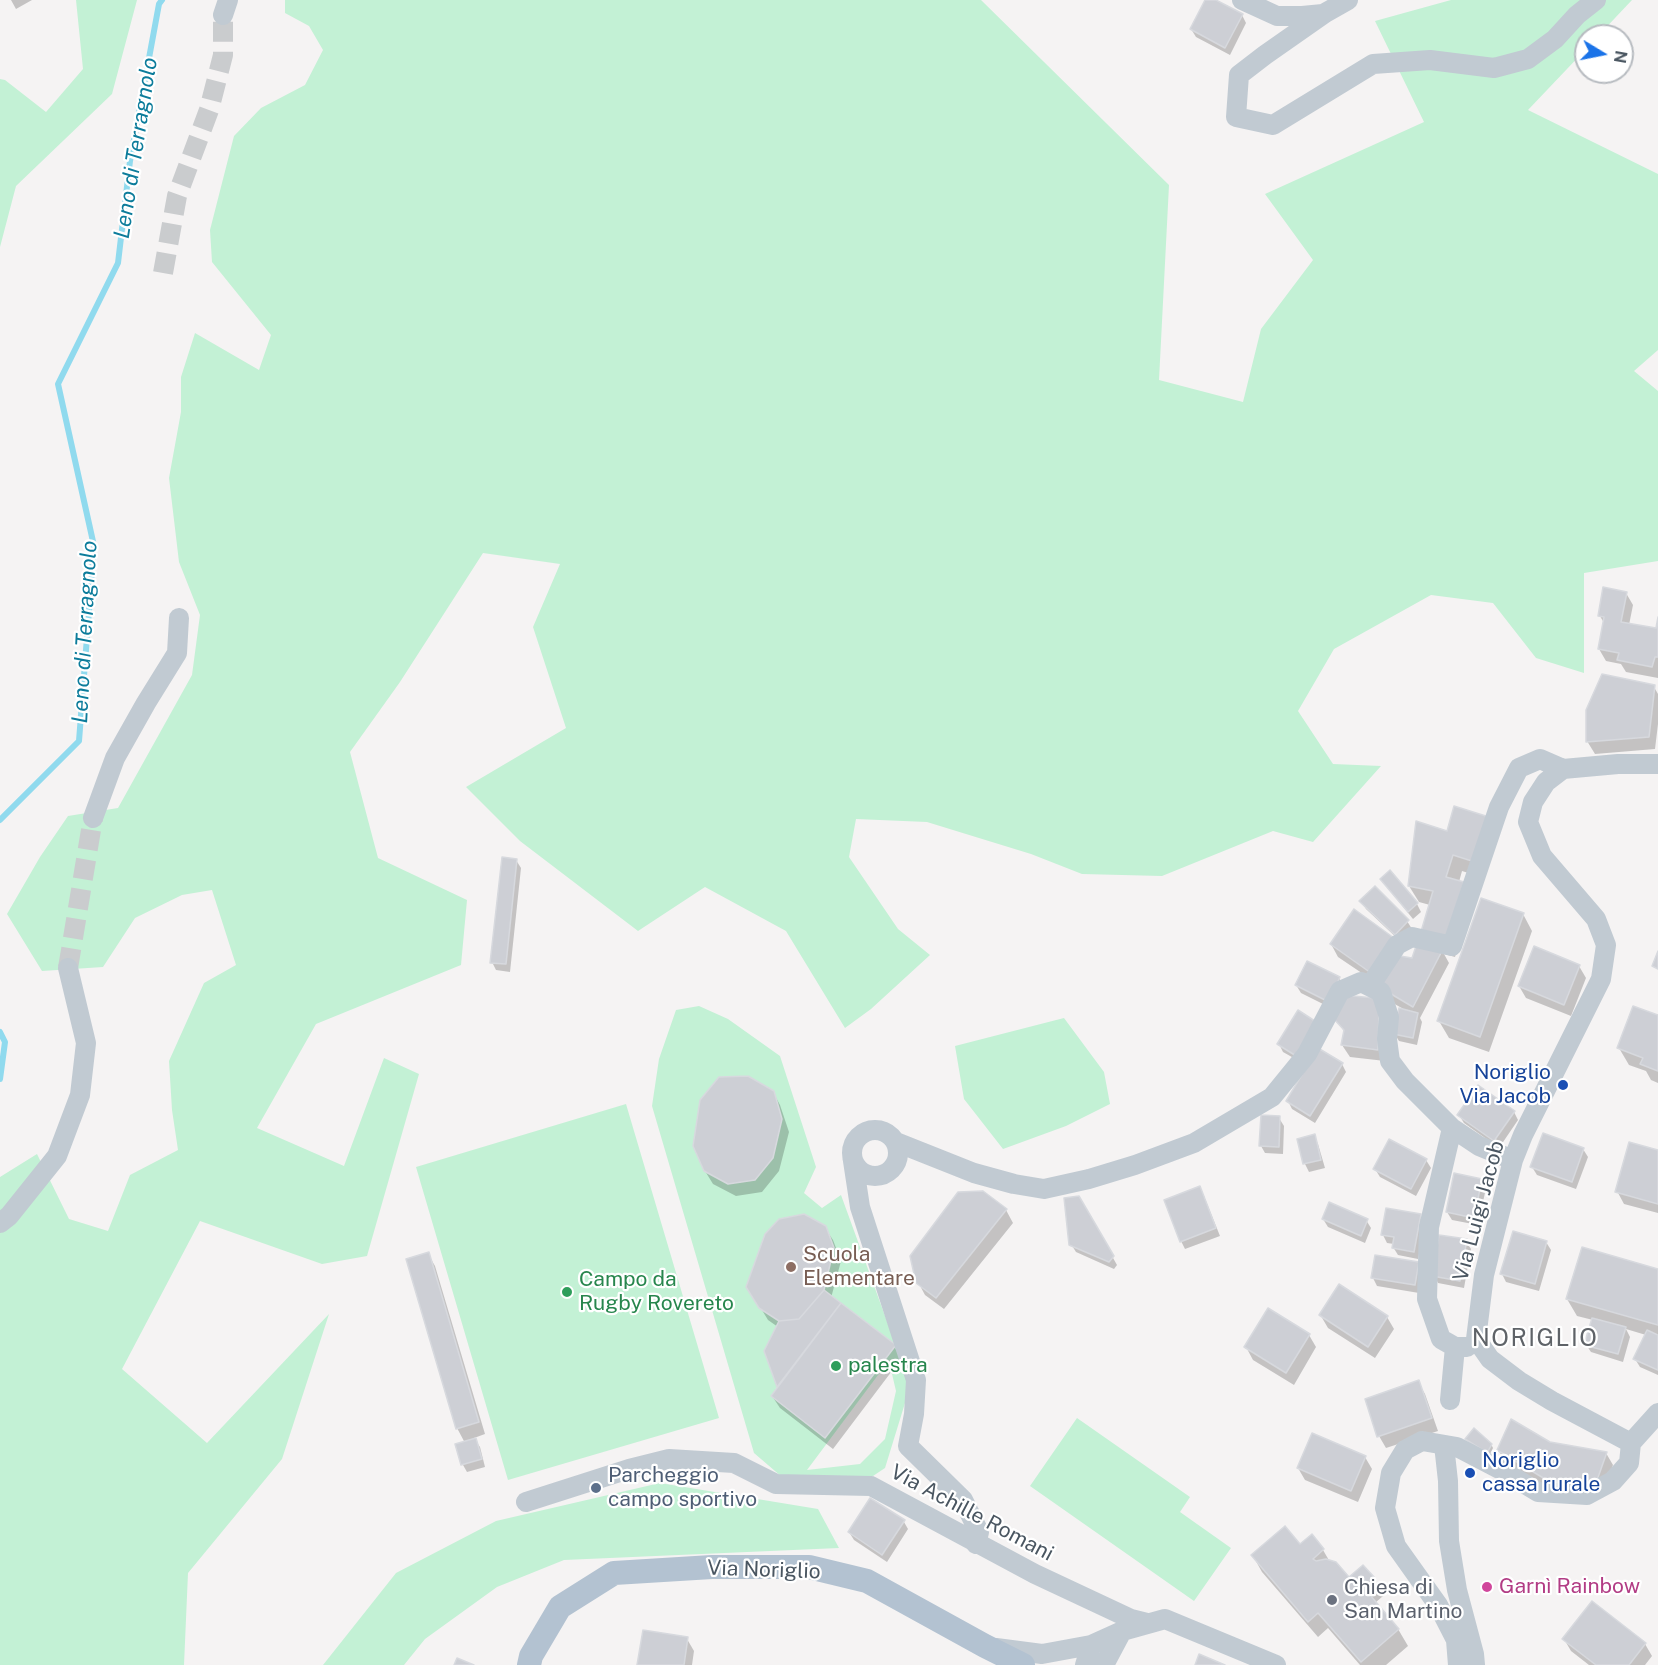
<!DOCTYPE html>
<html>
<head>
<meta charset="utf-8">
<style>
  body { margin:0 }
  #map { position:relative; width:1658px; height:1665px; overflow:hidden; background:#f5f3f3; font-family:"Public Sans",sans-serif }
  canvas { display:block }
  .north { position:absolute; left:1574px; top:24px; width:60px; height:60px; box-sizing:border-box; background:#fff; border:2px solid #b7bbc0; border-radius:50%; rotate:100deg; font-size:16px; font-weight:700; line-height:24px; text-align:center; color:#4a5661 }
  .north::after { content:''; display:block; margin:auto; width:21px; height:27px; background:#1a73e8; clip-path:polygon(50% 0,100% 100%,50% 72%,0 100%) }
</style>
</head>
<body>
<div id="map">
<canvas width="1658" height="1665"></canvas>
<div class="north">N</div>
</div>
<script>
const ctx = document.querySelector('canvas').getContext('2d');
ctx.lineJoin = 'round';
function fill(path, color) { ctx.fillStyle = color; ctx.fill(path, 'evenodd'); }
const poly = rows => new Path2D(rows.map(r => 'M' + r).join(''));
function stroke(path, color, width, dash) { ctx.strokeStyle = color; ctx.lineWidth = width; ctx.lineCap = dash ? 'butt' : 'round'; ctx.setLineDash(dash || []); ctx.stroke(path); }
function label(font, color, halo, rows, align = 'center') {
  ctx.font = font + ' "Public Sans",sans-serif'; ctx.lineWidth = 4.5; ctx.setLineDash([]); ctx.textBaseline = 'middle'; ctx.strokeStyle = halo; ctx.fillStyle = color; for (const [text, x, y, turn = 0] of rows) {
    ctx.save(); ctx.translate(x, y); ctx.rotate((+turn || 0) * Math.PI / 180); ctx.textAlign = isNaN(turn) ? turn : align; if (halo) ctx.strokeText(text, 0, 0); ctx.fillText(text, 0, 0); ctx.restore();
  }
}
const green = poly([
  [76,0,137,0,112,94,16,186,0,247,0,79,5,80,46,112,83,69],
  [285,0,981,0,1169,185,1159,380,1243,402,1261,329,1313,260,1265,194,1424,122,1375,21,1451,0,1632,0,1598,36,1586,36,1586,49,1528,110,1658,174,1658,350,1634,371,1658,391,1658,561,1584,573,1584,673,1536,658,1493,603,1431,595,1334,649,1298,711,1333,764,1381,766,1313,842,1273,831,1162,876,1082,874,1031,854,927,822,856,819,849,857,898,929,930,955,871,1009,845,1028,786,931,705,887,638,931,520,841,466,787,566,728,533,627,560,564,483,553,400,682,350,752,378,858,467,900,461,965,316,1024,257,1128,344,1166,384,1058,419,1074,367,1256,322,1264,200,1221,122,1369,207,1443,329,1314,282,1459,188,1573,184,1665,0,1665,0,1177,37,1154,69,1219,108,1231,130,1175,178,1150,172,1110,169,1061,204,983,236,965,212,890,182,895,135,918,103,967,42,971,7,914,40,857,68,816,118,808,192,675,200,615,179,562,169,478,181,412,181,377,195,333,259,370,271,335,212,262,210,230,234,136,261,108,305,85,323,50,309,26,285,13],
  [699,1006,728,1019,780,1056,816,1167,804,1193,822,1208,841,1195,908,1379,905,1403,885,1468,873,1476,782,1477,754,1453,652,1106,659,1059,676,1010],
  [748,1076,774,1091,782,1119,773,1158,755,1179,728,1184,704,1171,693,1146,719,1077],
  [804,1214,826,1226,834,1248,824,1290,895,1345,825,1438,771,1396,777,1387,764,1351,779,1321,759,1308,746,1287,765,1234,779,1219],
  [884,1367,892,1374,896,1391,885,1439,860,1464,807,1470],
  [1064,1018,1104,1072,1110,1104,1066,1126,1003,1149,964,1099,955,1046],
  [626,1104,719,1418,508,1480,416,1167],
  [1077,1418,1190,1497,1180,1512,1231,1548,1194,1601,1030,1486],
  [660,1483,818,1509,839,1548,564,1560,497,1587,425,1639,404,1665,323,1665,396,1573,496,1521]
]);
const shadow = poly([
  [11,0,32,0,16,9],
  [1207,0,1213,0,1242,15,1246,23,1230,55,1196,37,1191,29],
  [1626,593,1633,605,1629,625,1657,630,1658,625,1658,678,1626,672,1621,664,1606,661,1599,649,1604,623,1600,616],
  [1654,687,1658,694,1658,724,1655,749,1595,754,1587,741],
  [1455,808,1484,878,1462,871,1459,882,1472,900,1455,957,1444,954,1449,963,1420,1018,1422,1022,1417,1045,1399,1041,1394,1033,1407,1011,1384,998,1378,984,1338,957,1331,944,1414,960,1430,905,1419,902,1409,886,1448,833],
  [516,860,521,868,510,972,496,970,492,962],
  [1390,872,1417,904,1421,912,1413,919,1387,887,1382,879],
  [1361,901,1407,921,1412,929,1401,942,1366,909],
  [1523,914,1532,931,1489,1052,1449,1038,1439,1021],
  [1579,966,1586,978,1571,1016,1526,998,1519,986],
  [1339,978,1344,986,1333,1009,1301,993,1296,985],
  [1381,1012,1385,1061,1350,1057,1342,1045,1345,1033,1335,1017],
  [1658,1017,1658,1083,1651,1080,1646,1071,1629,1065,1619,1048],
  [1320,1026,1306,1065,1283,1052,1279,1044],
  [1342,1064,1346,1072,1315,1123,1292,1109,1288,1101],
  [773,1092,780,1105,789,1132,779,1171,762,1192,736,1196,713,1184,705,1171],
  [1514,1112,1518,1120,1499,1148,1464,1123,1459,1115],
  [1279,1118,1284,1126,1283,1154,1265,1153,1261,1146],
  [1314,1136,1318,1144,1325,1168,1309,1172,1305,1164,1299,1140],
  [1583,1149,1588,1157,1576,1189,1537,1175,1532,1167],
  [1658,1152,1658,1213,1624,1204,1617,1191],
  [1426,1160,1431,1168,1416,1196,1380,1177,1375,1169],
  [1481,1180,1486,1188,1478,1225,1452,1220,1447,1212],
  [1200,1188,1204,1196,1220,1236,1185,1249,1181,1241],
  [1079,1197,1117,1265,1114,1269,1076,1252,1071,1244],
  [1006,1210,1013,1223,944,1309,925,1295,918,1282],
  [1420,1216,1425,1223,1418,1259,1398,1255,1393,1247,1394,1244,1387,1243,1383,1235],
  [1323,1219,1366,1220,1371,1228,1365,1243,1328,1227],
  [825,1228,833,1240,841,1261,831,1298,894,1346,901,1359,833,1449,780,1408,772,1396,779,1387,766,1351,778,1327,768,1320,748,1287],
  [1466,1241,1471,1249,1464,1288,1438,1283,1434,1275],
  [1546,1242,1551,1250,1539,1291,1506,1282,1502,1274],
  [428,1254,435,1266,485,1434,474,1438,480,1447,485,1467,467,1472,463,1465,457,1445,465,1443,457,1428],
  [1418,1263,1419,1293,1377,1286,1373,1278],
  [1658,1270,1658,1375,1640,1367,1635,1359,1646,1335,1626,1329,1630,1337,1623,1362,1591,1352,1586,1345,1593,1320,1577,1316,1567,1299],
  [1321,1316,1387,1317,1394,1329,1375,1358,1328,1328],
  [1309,1335,1316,1347,1294,1385,1253,1360,1246,1347],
  [1418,1382,1425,1394,1438,1431,1386,1448,1379,1436],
  [1467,1439,1491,1444,1493,1448,1489,1456,1469,1442],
  [1550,1443,1606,1453,1613,1465,1602,1495,1558,1494,1506,1462,1498,1450],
  [1365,1457,1372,1469,1358,1502,1305,1480,1298,1468],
  [904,1522,908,1529,887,1562,854,1540,849,1532],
  [1300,1546,1323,1550,1330,1562,1349,1579,1373,1579,1383,1596,1375,1603,1398,1629,1408,1646,1386,1665,1360,1665,1328,1628,1318,1637,1262,1572,1253,1556],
  [687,1639,694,1651,692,1665,638,1665],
  [1564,1639,1645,1644,1652,1656,1645,1665,1589,1665,1571,1651]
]);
const stream = poly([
  [0,820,79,741,94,546,58,384,118,263,130,161,159,4,162,0],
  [0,1032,5,1042,0,1079]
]);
const building = poly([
  [1205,0,1216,0,1243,14,1225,48,1190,29,1205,0],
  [1603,587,1627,592,1621,622,1656,628,1658,617,1658,657,1655,657,1652,667,1617,660,1619,653,1598,649,1604,617,1598,616,1603,587],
  [1602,674,1655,685,1649,737,1586,742,1586,710,1602,674],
  [1454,806,1489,817,1475,862,1453,855,1446,877,1464,882,1445,941,1420,935,1433,891,1408,886,1416,821,1447,831,1454,806],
  [502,857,517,859,506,964,490,963,502,857],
  [1390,870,1418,903,1408,912,1380,879,1390,870],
  [1375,886,1409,920,1395,935,1359,901,1375,886],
  [1481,898,1524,913,1480,1037,1437,1021,1481,898],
  [1354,909,1394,938,1371,973,1330,944,1354,909],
  [1417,943,1443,949,1413,1007,1376,985,1394,955,1412,958,1417,943],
  [1534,946,1580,965,1564,1005,1518,986,1534,946],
  [1658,951,1658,969,1652,966,1658,951],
  [1307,961,1340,977,1329,1002,1295,985,1307,961],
  [1342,995,1375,998,1379,1011,1378,1050,1341,1045,1344,1030,1333,1018,1342,995],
  [1633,1006,1658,1015,1658,1071,1640,1064,1643,1058,1617,1048,1633,1006],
  [1399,1008,1418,1013,1413,1038,1393,1034,1399,1008],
  [1298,1010,1321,1025,1301,1059,1277,1044,1298,1010],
  [1318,1048,1343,1063,1310,1116,1286,1101,1318,1048],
  [748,1076,774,1091,782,1119,773,1158,755,1180,728,1184,704,1171,693,1146,700,1100,719,1077,748,1076],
  [1478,1085,1515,1111,1494,1141,1457,1115,1478,1085],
  [1261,1115,1280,1116,1279,1147,1259,1146,1261,1115],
  [1543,1133,1584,1148,1572,1182,1530,1167,1543,1133],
  [1315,1134,1321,1160,1303,1164,1297,1139,1315,1134],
  [1389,1139,1427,1159,1411,1189,1373,1169,1389,1139],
  [1629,1142,1658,1150,1658,1204,1615,1192,1629,1142],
  [1454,1173,1482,1179,1474,1218,1446,1212,1454,1173],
  [1200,1186,1216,1228,1180,1242,1164,1200,1200,1186],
  [983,1191,1007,1209,936,1298,916,1283,910,1256,958,1192,983,1191],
  [1079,1196,1114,1256,1109,1262,1069,1245,1064,1198,1079,1196],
  [1329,1202,1368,1219,1361,1236,1322,1219,1329,1202],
  [1386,1208,1421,1214,1414,1252,1392,1248,1394,1237,1381,1235,1386,1208],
  [804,1214,826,1226,834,1248,824,1290,799,1319,779,1321,759,1308,746,1287,765,1234,779,1219,804,1214],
  [1513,1231,1547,1241,1535,1284,1500,1274,1513,1231],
  [1439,1235,1467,1239,1460,1281,1432,1276,1439,1235],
  [1582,1247,1658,1269,1658,1325,1566,1299,1582,1247],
  [429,1252,479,1422,456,1429,406,1259,429,1252],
  [1375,1255,1419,1262,1415,1285,1371,1278,1375,1255],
  [1339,1284,1388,1316,1368,1347,1319,1315,1339,1284],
  [824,1290,841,1303,777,1387,764,1351,779,1321,799,1319,824,1290],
  [841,1303,896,1345,825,1438,771,1396,841,1303],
  [1268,1308,1310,1334,1286,1373,1244,1347,1268,1308],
  [1592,1318,1626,1327,1618,1354,1584,1345,1592,1318],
  [1647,1330,1658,1335,1658,1370,1633,1359,1647,1330],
  [1419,1380,1432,1418,1377,1437,1365,1399,1419,1380],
  [1511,1419,1550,1442,1607,1452,1596,1483,1550,1482,1497,1450,1511,1419],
  [1474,1428,1492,1444,1487,1453,1465,1439,1474,1428],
  [1312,1433,1366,1456,1351,1491,1297,1468,1312,1433],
  [476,1438,482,1459,461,1465,455,1444,476,1438],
  [870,1498,905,1520,882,1555,848,1532,870,1498],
  [1285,1526,1300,1544,1312,1534,1324,1549,1313,1559,1316,1561,1326,1559,1336,1562,1349,1577,1363,1565,1375,1578,1364,1588,1399,1629,1361,1662,1318,1613,1308,1622,1251,1555,1285,1526],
  [1592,1601,1646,1643,1629,1665,1596,1665,1562,1639,1592,1601],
  [643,1630,688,1637,684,1665,637,1665,643,1630],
  [1199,1654,1225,1665,1195,1665,1199,1654],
  [457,1658,474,1665,454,1665,457,1658]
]);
const minorTunnel = poly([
  [163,273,177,196,209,110,223,55,223,15],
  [68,968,93,818]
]);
const minor = poly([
  [1242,0,1277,16,1302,16,1323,14],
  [1348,0,1325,13,1265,55,1239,75,1236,117,1273,125,1373,64,1430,60,1494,68,1528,59,1555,39,1577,15,1596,0],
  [223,15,228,0],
  [93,818,115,758,146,703,177,653,179,618],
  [1370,986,1397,945,1412,937,1452,946,1499,807,1519,768,1540,759,1563,769],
  [1452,1128,1429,1227,1427,1299,1441,1339,1455,1347],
  '852 1153a23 23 0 1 1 46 0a23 23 0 1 1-46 0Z',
  [896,1142,974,1173,1014,1184,1044,1189,1089,1179,1135,1165,1194,1143,1272,1097,1307,1054,1340,991,1361,982,1381,992,1389,1017,1387,1039,1390,1061,1405,1081,1452,1128,1479,1146,1513,1160],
  [853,1161,860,1207,916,1380,914,1414,908,1446,963,1500,979,1532,976,1544],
  [0,1223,9,1216,57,1156,80,1095,86,1043,68,968],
  [1450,1400,1455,1347,1467,1347],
  [1631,1443,1552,1401,1519,1381,1490,1359,1476,1339,1484,1275,1513,1160,1523,1135,1601,979,1606,945,1596,919,1542,856,1528,822,1533,802,1546,782,1563,769,1618,764,1658,764],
  [1631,1443,1658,1413],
  [1444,1445,1448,1481,1449,1541,1457,1590,1474,1654,1475,1665],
  [526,1502,629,1469,669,1459,734,1463,776,1484,871,1486,1035,1574,1131,1619,1147,1623],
  [996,1648,1042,1654,1091,1645,1122,1631,1165,1619,1276,1665],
  [1085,1665,1091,1645],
  [1104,1665,1122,1631],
  [1458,1665,1456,1640,1438,1605,1396,1546,1385,1508,1391,1473,1405,1450,1422,1441,1457,1447,1503,1471,1538,1492,1587,1495,1613,1481,1629,1463,1631,1443]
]);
const major = poly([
  [529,1665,531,1656,560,1607,614,1573,712,1567,809,1567,867,1581,985,1646,1023,1665]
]);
const markers = [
  [1563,1085,6,"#1a4fb4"],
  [791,1267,6,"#8d6e63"],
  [567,1292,6,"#2e9e5b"],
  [836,1366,6,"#2e9e5b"],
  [1470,1473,6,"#1a4fb4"],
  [596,1488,6,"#5c6f8a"],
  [1487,1587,6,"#d1479c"],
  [1332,1600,6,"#6b7280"]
];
const transitNames = [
  ["Noriglio",1551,1073],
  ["Via Jacob",1551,1097],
  ["Noriglio",1482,1461,"left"],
  ["cassa rurale",1482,1485,"left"]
];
const streetNames = [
  ["Via Luigi Jacob",1479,1211,-75],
  ["Via Achille Romani",972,1513,28],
  ["Via Noriglio",764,1570,2]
];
const educationNames = [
  ["Scuola",803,1255],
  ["Elementare",803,1279]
];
const leisureNames = [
  ["Campo da",579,1280],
  ["Rugby Rovereto",579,1304],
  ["palestra",848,1366]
];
const serviceNames = [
  ["Parcheggio",608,1476],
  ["campo sportivo",608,1500]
];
const hotelNames = [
  ["Garnì Rainbow",1499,1587]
];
const worshipNames = [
  ["Chiesa di",1344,1588],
  ["San Martino",1344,1612]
];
const waterNames = [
  ["Leno di Terragnolo",136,148,-81],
  ["Leno di Terragnolo",85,632,-87]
];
const quarterNames = [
  ["NORIGLIO",1535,1339]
];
fill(green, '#c3f1d5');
fill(shadow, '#0003');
stroke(stream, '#90daee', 6);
fill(building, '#cdcfd5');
stroke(building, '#d7d9de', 1.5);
stroke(minorTunnel, '#caccce', 20, [20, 10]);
stroke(minor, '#c1cad2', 20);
stroke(major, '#b3c2d1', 24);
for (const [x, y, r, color] of markers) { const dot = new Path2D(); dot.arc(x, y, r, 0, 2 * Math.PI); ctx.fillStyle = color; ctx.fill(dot); stroke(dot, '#fff', 2); }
label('21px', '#164399', '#fff', transitNames, 'right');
label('21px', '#4a5661', '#fff', streetNames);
label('21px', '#785e54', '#fff', educationNames, 'left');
label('21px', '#27864d', '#fff', leisureNames, 'left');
label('21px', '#4e5e75', '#fff', serviceNames, 'left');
label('21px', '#b23c85', '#fff', hotelNames, 'left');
label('21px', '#5b616d', '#fff', worshipNames, 'left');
label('italic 22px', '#0c7c9b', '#fff', waterNames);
ctx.letterSpacing = '1.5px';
label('24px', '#5f6368', '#fff', quarterNames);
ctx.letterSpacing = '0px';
</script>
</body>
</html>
